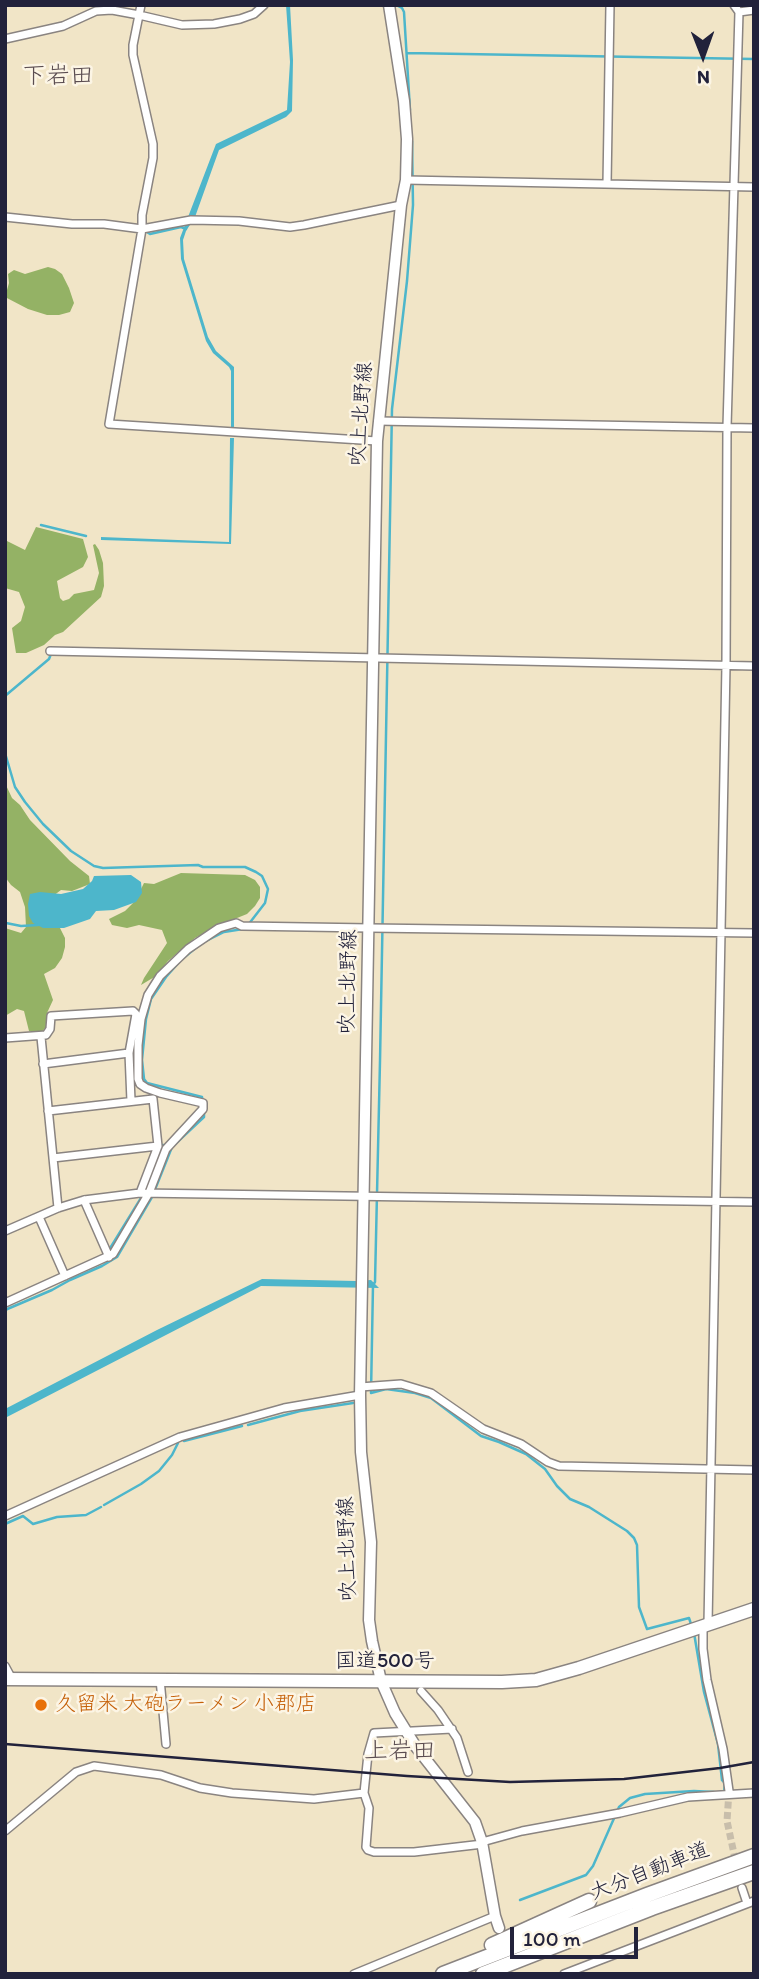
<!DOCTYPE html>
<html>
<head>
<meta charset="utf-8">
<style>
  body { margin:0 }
  #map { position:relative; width:759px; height:1979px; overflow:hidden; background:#f1e5c7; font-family:Itim,sans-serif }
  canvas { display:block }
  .frame { position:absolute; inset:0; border:7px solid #22223b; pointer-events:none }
  .north { position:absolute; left:668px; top:21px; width:70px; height:70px; -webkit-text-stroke:5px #fcf5e5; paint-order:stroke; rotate:179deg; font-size:19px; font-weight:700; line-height:28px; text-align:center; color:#22223b }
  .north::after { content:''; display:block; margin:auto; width:24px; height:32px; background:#22223b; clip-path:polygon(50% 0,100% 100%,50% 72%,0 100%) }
  .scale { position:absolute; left:510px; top:1927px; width:128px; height:32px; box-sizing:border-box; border:4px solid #22223b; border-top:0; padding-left:9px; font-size:21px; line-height:24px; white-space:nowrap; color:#22223b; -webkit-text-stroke:5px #fcf5e5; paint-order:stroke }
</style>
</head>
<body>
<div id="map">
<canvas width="759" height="1979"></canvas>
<div class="frame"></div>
<div class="north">N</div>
<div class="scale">100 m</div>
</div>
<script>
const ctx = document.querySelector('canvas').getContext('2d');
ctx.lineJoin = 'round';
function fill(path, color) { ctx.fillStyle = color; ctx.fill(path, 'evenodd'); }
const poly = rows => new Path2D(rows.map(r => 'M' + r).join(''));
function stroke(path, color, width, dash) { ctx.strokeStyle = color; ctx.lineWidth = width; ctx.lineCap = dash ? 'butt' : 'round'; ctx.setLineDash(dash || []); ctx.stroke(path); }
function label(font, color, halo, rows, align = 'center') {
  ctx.font = font + ' Itim,"Klee One",sans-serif'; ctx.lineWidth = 5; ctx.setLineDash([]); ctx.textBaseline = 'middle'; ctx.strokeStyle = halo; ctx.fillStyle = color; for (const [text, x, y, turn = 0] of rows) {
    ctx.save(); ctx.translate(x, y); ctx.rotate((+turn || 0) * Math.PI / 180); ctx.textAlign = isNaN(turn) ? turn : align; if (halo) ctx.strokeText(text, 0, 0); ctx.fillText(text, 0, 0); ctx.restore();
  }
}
const forest = poly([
  [48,267,55,269,62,274,69,288,74,303,70,312,59,315,47,315,28,309,5,297,9,283,8,274,14,270,25,274],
  [36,527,83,539,88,557,83,567,57,581,60,598,63,601,69,599,74,594,94,590,99,573,93,545,95,544,99,550,103,563,104,586,101,597,63,632,55,635,44,645,26,653,16,653,12,628,21,621,25,607,19,592,5,588,5,540,25,550],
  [5,783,12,798,20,805,30,820,70,861,89,876,90,884,72,891,61,890,53,896,47,927,60,928,65,938,65,947,62,958,55,968,44,974,53,1000,47,1013,47,1026,40,1034,29,1031,24,1011,17,1009,5,1016,5,928,21,933,26,927,25,907,20,892,11,885,5,877],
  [181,873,245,875,255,880,260,887,260,898,255,906,247,914,217,926,195,938,168,961,156,976,141,985,144,978,167,943,162,930,139,925,127,928,112,925,109,919,125,911,135,901,144,883,154,884]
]);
const water = poly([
  [286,5,290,5,293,60,292,111,286,117,219,150,195,217,186,231,183,240,184,259,208,337,216,351,234,367,234,427,231,427,231,371,229,367,213,353,206,341,181,259,180,238,216,144,287,110,290,62],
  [230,438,234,438,231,544,101,540,101,537,229,542],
  [131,875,141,882,142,893,136,902,114,910,96,911,90,919,64,928,43,928,33,923,29,916,28,904,30,894,40,892,61,894,83,889,92,881,94,876],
  [262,1279,356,1281,371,1280,379,1288,261,1286,5,1418,5,1409,157,1330]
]);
const stream = poly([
  [396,5,402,8,404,12,410,110],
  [407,53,754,59],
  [412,141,413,205,407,281,392,409,380,1061,375,1282,373,1285,371,1393,386,1389,415,1393,431,1398,481,1436,499,1442,526,1454,545,1469,557,1486,570,1499,589,1507,627,1531,634,1538,637,1545,639,1607,647,1629,689,1618,692,1627],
  [147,232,150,234,181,227,186,229],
  [41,525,86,536],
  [5,696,49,659,51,654],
  [5,753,15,787,25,802,43,824,71,851,94,866,103,868,198,865,203,867,245,867,256,872,262,876,268,889,265,903,248,925],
  [6,923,21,926,38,925],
  [204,942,224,932,243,929],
  [198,946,181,960,166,977,151,999,146,1019,142,1060,144,1079,147,1083,202,1097,203,1102],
  [149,1183,163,1145],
  [109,1250,141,1198],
  [5,1310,52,1290,70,1280,102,1266,117,1257,152,1197,172,1147,204,1117,204,1112],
  [248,1425,300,1411,353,1403],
  [184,1441,242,1426],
  [104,1505,141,1484,159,1471,172,1455,178,1443],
  [5,1524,23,1516,33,1524,57,1517,86,1515,101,1507],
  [694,1633,704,1692,718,1744,722,1780,725,1783,724,1793],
  [520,1900,586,1875,593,1866,619,1807,630,1798,645,1794,694,1791,714,1792]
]);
const minorTunnel = poly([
  [729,1791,727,1821,736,1863]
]);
const minor = poly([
  [141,5,133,45,133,55,153,144,153,158,142,215,142,229,109,424,377,441],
  [739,12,754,10],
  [5,39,63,26,96,11,112,10,139,15,182,25,214,24,240,19,254,14,264,5],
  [406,180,754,187],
  [607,184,610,5],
  [5,217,72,224,104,224,142,229,191,220,239,221,290,227,304,225,401,205],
  [378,421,754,428],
  [50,651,754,666],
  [41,1037,58,1208],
  [5,1038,46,1035,50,1029,51,1016,133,1011,136,1014,129,1053,131,1101],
  [43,1064,129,1053],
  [48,1111,153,1099,158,1146,140,1193],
  [53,1158,158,1146],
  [84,1200,109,1257],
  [39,1217,65,1276],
  [5,1231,58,1208,84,1200,140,1193,754,1202],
  [5,1303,113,1254,149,1193,166,1149,203,1109,203,1103,160,1093,146,1088,140,1084,138,1079,138,1045,141,1019,148,995,160,976,188,949,219,928,236,923,242,926,370,928,754,933],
  [360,1387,401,1384,431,1393,483,1429,521,1444,548,1462,559,1466,754,1470],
  [5,1516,180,1437,284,1408,360,1395],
  [708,1624,726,665,727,427,739,12,734,5],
  [703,1626,703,1649,707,1680,723,1749,729,1791],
  [5,1666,12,1679],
  [160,1679,166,1744],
  [421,1691,438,1710,457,1738,468,1772],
  [364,1793,368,1754,374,1733,452,1729],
  [5,1831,76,1772,94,1766,161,1775,200,1788,232,1793,314,1799,364,1793,369,1808,366,1847,368,1850,374,1852,414,1852,483,1844],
  [482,1842,522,1831,620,1813,688,1797,754,1793],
  [742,1888,747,1903],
  [354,1974,495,1916],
  [564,1974,754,1901]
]);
const secondary = poly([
  [389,5,404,101,407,139,406,180,401,205,377,441,360,1395,361,1452,371,1542,369,1620,372,1641,381,1681,395,1713,416,1747,475,1822,482,1842,495,1916,499,1928]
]);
const trunk = poly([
  [5,1679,502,1682,536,1680,579,1668,754,1609]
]);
const motorway = poly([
  [492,1945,589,1901],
  [443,1974,647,1895,754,1856],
  [483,1974,652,1908,754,1872]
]);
const rail = poly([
  [5,1744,407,1776,510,1782,624,1779,720,1768,754,1762]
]);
const markers = [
  [41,1705,7,"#e8710a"]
];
const streetNames = [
  ["吹上北野線",362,414,-86],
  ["吹上北野線",349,982,-89],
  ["吹上北野線",348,1549,-92],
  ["国道500号",385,1662],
  ["大分自動車道",650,1872,-21]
];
const foodNames = [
  ["久留米 大砲ラーメン 小郡店",55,1705]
];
const quarterNames = [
  ["下岩田",58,77],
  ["上岩田",400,1752]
];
fill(forest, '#94b265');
fill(water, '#4db6cb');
stroke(stream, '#4db6cb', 2.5);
stroke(minorTunnel, '#c8beab', 7, [7, 3.5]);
stroke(minor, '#8a8481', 10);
stroke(secondary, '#8a8481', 13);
stroke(trunk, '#8a8481', 15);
stroke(motorway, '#8a8481', 17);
stroke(minor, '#fff', 7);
stroke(secondary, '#fff', 10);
stroke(trunk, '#fff', 12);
stroke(motorway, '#fff', 14);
stroke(rail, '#22223b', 2.5);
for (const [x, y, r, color] of markers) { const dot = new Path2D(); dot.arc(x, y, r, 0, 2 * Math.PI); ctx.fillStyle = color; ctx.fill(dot); stroke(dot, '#fcf5e5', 2.5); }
label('21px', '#22223b', '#fcf5e5', streetNames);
label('21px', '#c56008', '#fcf5e5', foodNames, 'left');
label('24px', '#5b4d51', '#fcf5e5', quarterNames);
</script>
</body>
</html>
